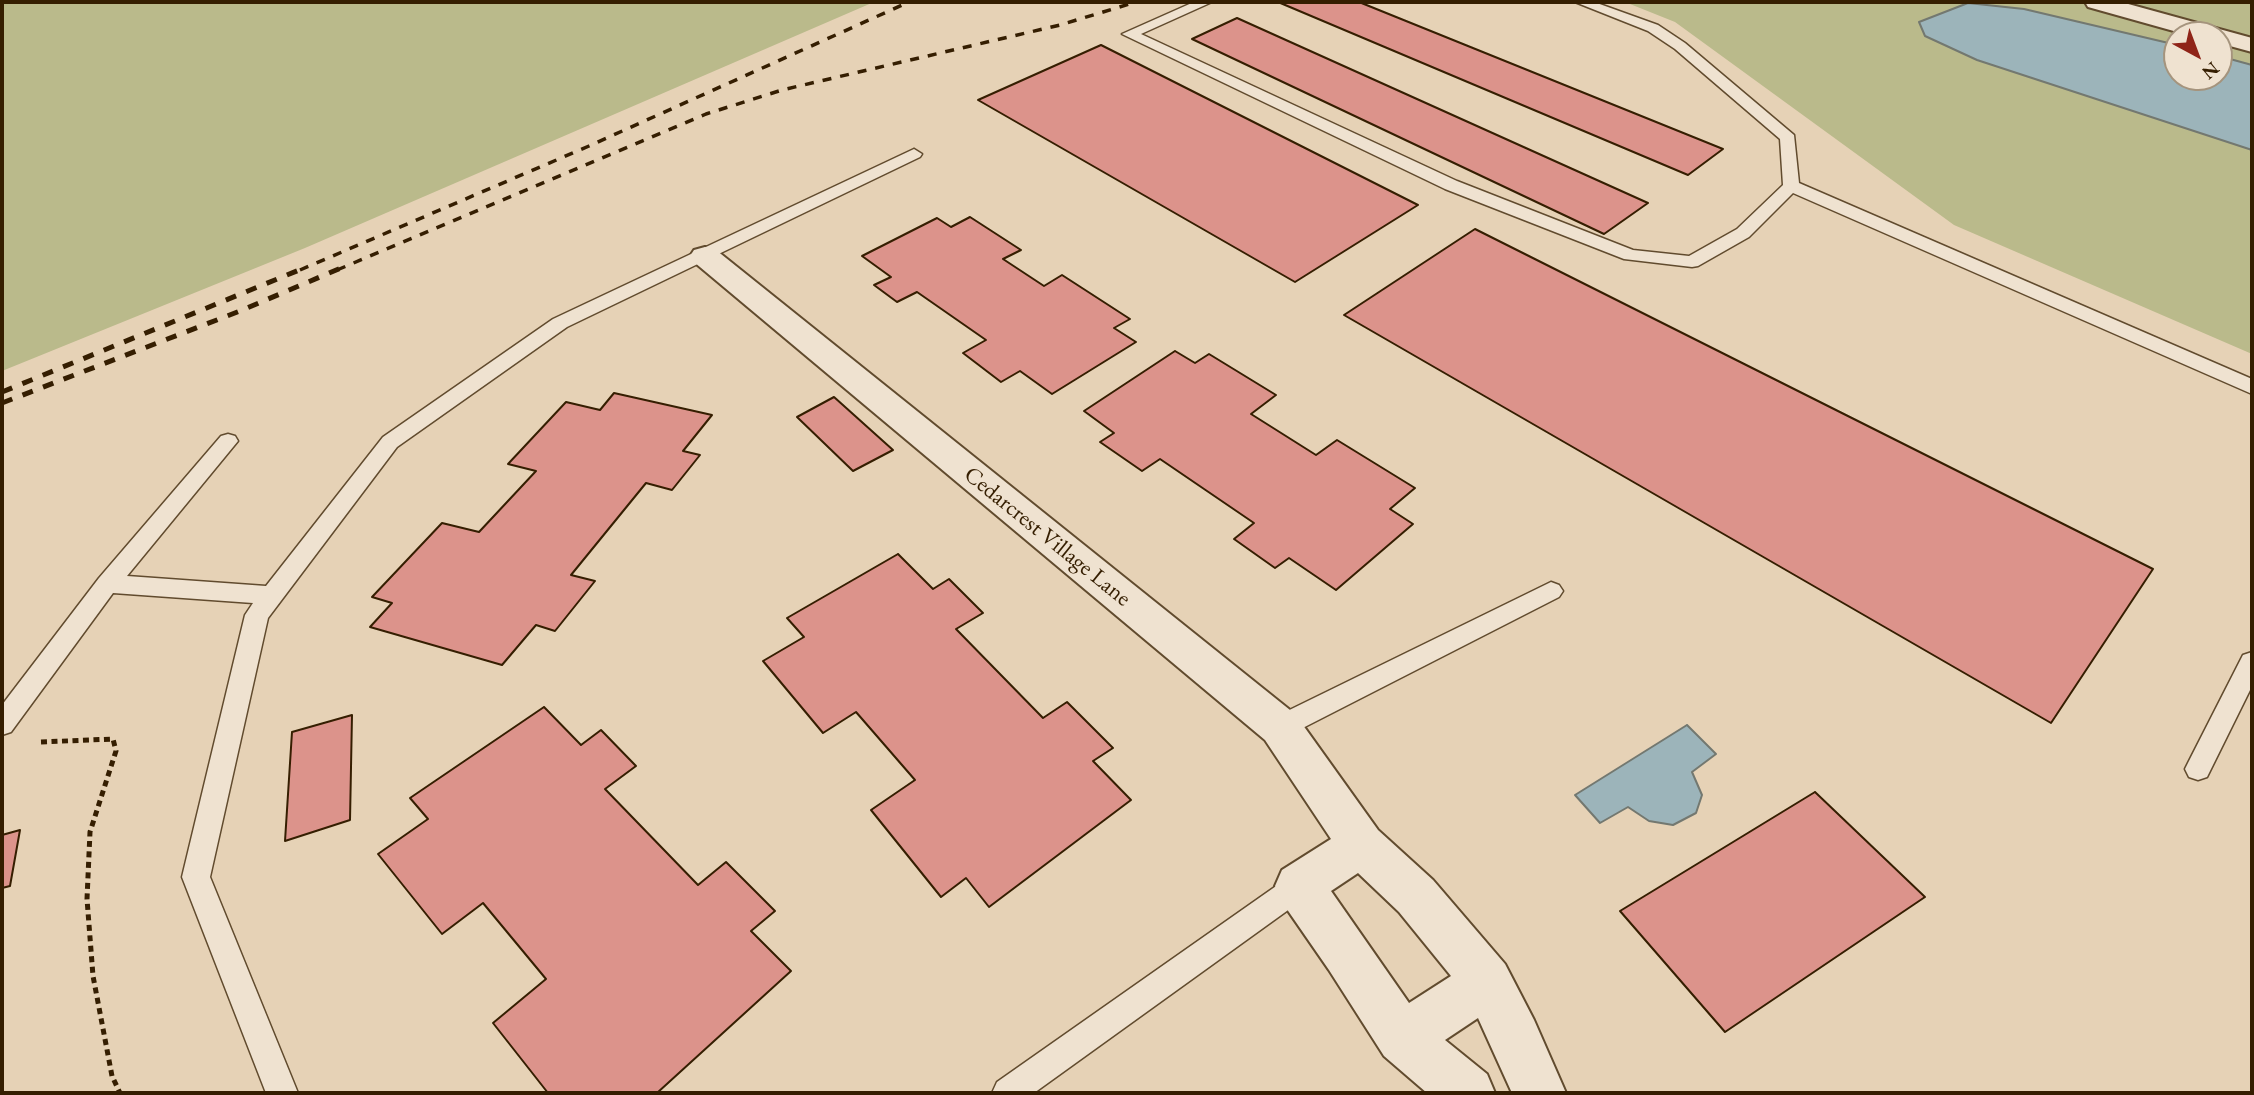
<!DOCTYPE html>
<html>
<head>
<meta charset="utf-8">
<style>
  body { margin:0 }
  #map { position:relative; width:2254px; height:1095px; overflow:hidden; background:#e6d2b6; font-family:"EB Garamond",serif }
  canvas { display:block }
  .frame { position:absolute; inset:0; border:4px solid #351e01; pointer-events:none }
  .north { position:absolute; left:2163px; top:21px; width:70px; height:70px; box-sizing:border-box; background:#efe2d0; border:2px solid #a5947d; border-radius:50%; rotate:139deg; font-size:19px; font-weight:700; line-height:28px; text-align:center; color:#351e01 }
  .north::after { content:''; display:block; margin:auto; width:24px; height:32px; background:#8f2418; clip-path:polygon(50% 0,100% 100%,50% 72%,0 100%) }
</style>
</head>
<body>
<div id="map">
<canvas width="2254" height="1095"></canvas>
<div class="frame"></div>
<div class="north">N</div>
</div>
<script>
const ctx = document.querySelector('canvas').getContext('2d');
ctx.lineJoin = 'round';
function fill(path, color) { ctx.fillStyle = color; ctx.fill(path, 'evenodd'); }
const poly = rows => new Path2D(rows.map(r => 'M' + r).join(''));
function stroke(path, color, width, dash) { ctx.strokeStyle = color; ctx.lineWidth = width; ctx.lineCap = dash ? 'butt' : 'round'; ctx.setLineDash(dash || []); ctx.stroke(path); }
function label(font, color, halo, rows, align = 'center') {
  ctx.font = font + ' "EB Garamond",serif'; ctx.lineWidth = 5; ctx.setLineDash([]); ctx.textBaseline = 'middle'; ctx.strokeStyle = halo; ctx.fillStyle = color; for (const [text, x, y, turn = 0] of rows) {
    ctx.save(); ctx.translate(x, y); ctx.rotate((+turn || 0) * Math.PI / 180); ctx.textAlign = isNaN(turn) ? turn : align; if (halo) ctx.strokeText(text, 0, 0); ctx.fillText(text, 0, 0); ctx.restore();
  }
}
const green = poly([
  [2,2,874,2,305,248,2,371],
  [1625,2,2252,2,2252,354,1954,225,1675,22],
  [2177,35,2219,35,2219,77,2177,77]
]);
const water = poly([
  [1968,3,2024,9,2177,45,2177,77,2219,77,2219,56,2252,65,2252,150,1977,60,1925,36,1919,22,1968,3],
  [1687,725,1716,754,1692,772,1702,795,1696,813,1673,825,1649,821,1628,807,1600,823,1575,795,1687,725]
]);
const building = poly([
  [1278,2,1359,2,1723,149,1688,175,1278,2],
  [1237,18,1648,203,1604,234,1192,39,1237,18],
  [1101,45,1418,205,1295,282,978,100,1101,45],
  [970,217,1021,250,1003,259,1044,286,1062,275,1130,319,1114,328,1136,342,1052,394,1020,371,1001,382,963,353,986,340,917,292,897,302,874,285,891,277,862,256,937,218,951,227,970,217],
  [1475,229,2153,569,2051,723,1344,315,1475,229],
  [1175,351,1195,363,1209,354,1276,395,1251,414,1316,455,1337,440,1415,488,1390,509,1413,524,1336,590,1289,558,1275,568,1234,539,1254,523,1160,459,1142,471,1100,442,1114,433,1084,411,1175,351],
  [614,393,712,415,683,451,700,455,672,490,646,483,571,575,595,581,555,631,536,625,502,665,370,627,392,603,372,597,442,523,479,532,536,471,508,464,566,402,600,410,614,393],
  [834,397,893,450,853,471,797,417,834,397],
  [898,554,933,589,949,579,983,613,956,629,1043,718,1067,702,1113,748,1093,761,1131,800,989,907,966,878,941,897,871,810,915,780,856,712,823,733,763,661,804,637,787,618,898,554],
  [544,707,581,745,601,730,636,766,605,789,698,885,726,862,775,911,751,931,791,971,657,1093,548,1093,493,1023,546,979,483,903,442,934,378,854,428,819,410,798,544,707],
  [352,715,350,820,285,841,292,732,352,715],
  [1815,792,1925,897,1725,1032,1620,911,1815,792],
  [20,830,10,886,2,888,2,835,20,830]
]);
const path = poly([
  [41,742,113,739,116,751,90,832,87,899,93,976,112,1076,120,1093]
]);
const lane = poly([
  [1194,2,1212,2,1141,34,1457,181,1633,250,1689,256,1737,229,1783,185,1780,139,1675,49,1648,31,1575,2,1594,2,1658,25,1685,43,1794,135,1799,183,2252,379,2252,394,1793,193,1749,237,1698,266,1692,267,1624,259,1445,189,1122,34,1194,2],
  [914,149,922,154,920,157,567,327,397,447,268,618,210,877,298,1093,266,1093,182,877,245,615,253,603,113,593,11,732,2,735,2,705,99,578,221,436,228,434,235,436,238,441,127,576,266,586,383,437,553,319,914,149],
  [1551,582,1559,585,1563,591,1559,597,1289,735,1280,738,1271,735,1267,727,1271,719,1551,582],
  [2252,652,2252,686,2207,777,2198,780,2189,777,2185,769,2189,761,2243,655,2252,652],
  [1299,873,1309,877,1313,886,1309,895,1034,1093,992,1093,997,1082,1289,877,1299,873]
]);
const street = poly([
  [2085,2,2121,2,2252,38,2252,52,2219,43,2219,35,2188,35,2088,7,2085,2],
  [705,247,716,250,1295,714,1378,830,1433,880,1505,964,1534,1020,1566,1093,1512,1093,1478,1018,1445,1040,1487,1074,1495,1093,1427,1093,1384,1056,1329,970,1282,902,1275,886,1282,870,1331,839,1265,740,694,262,690,256,694,250,705,247],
  [1358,873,1399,912,1451,976,1409,1003,1331,891,1358,873]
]);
const railFar1 = poly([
  [300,270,589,146,909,2],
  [337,270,706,114,782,90,1060,25,1136,2]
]);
const rail = poly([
  [2,392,304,268],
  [2,403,240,311,341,268]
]);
const streetNames = [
  ["Cedarcrest Village Lane",1047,537,39]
];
fill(green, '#baba8b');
fill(water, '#9cb4ba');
stroke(water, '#737870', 2);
fill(building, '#dc938b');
stroke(building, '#351e01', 2);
stroke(lane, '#614b2e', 3);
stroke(street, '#614b2e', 4);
stroke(path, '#351e01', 5, [6, 4.5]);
fill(lane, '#efe2d0');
fill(street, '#efe2d0');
stroke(railFar1, '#351e01', 3.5, [9, 9]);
stroke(rail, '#351e01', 5, [11, 11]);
label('23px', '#351e01', '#efe2d0', streetNames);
</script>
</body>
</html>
